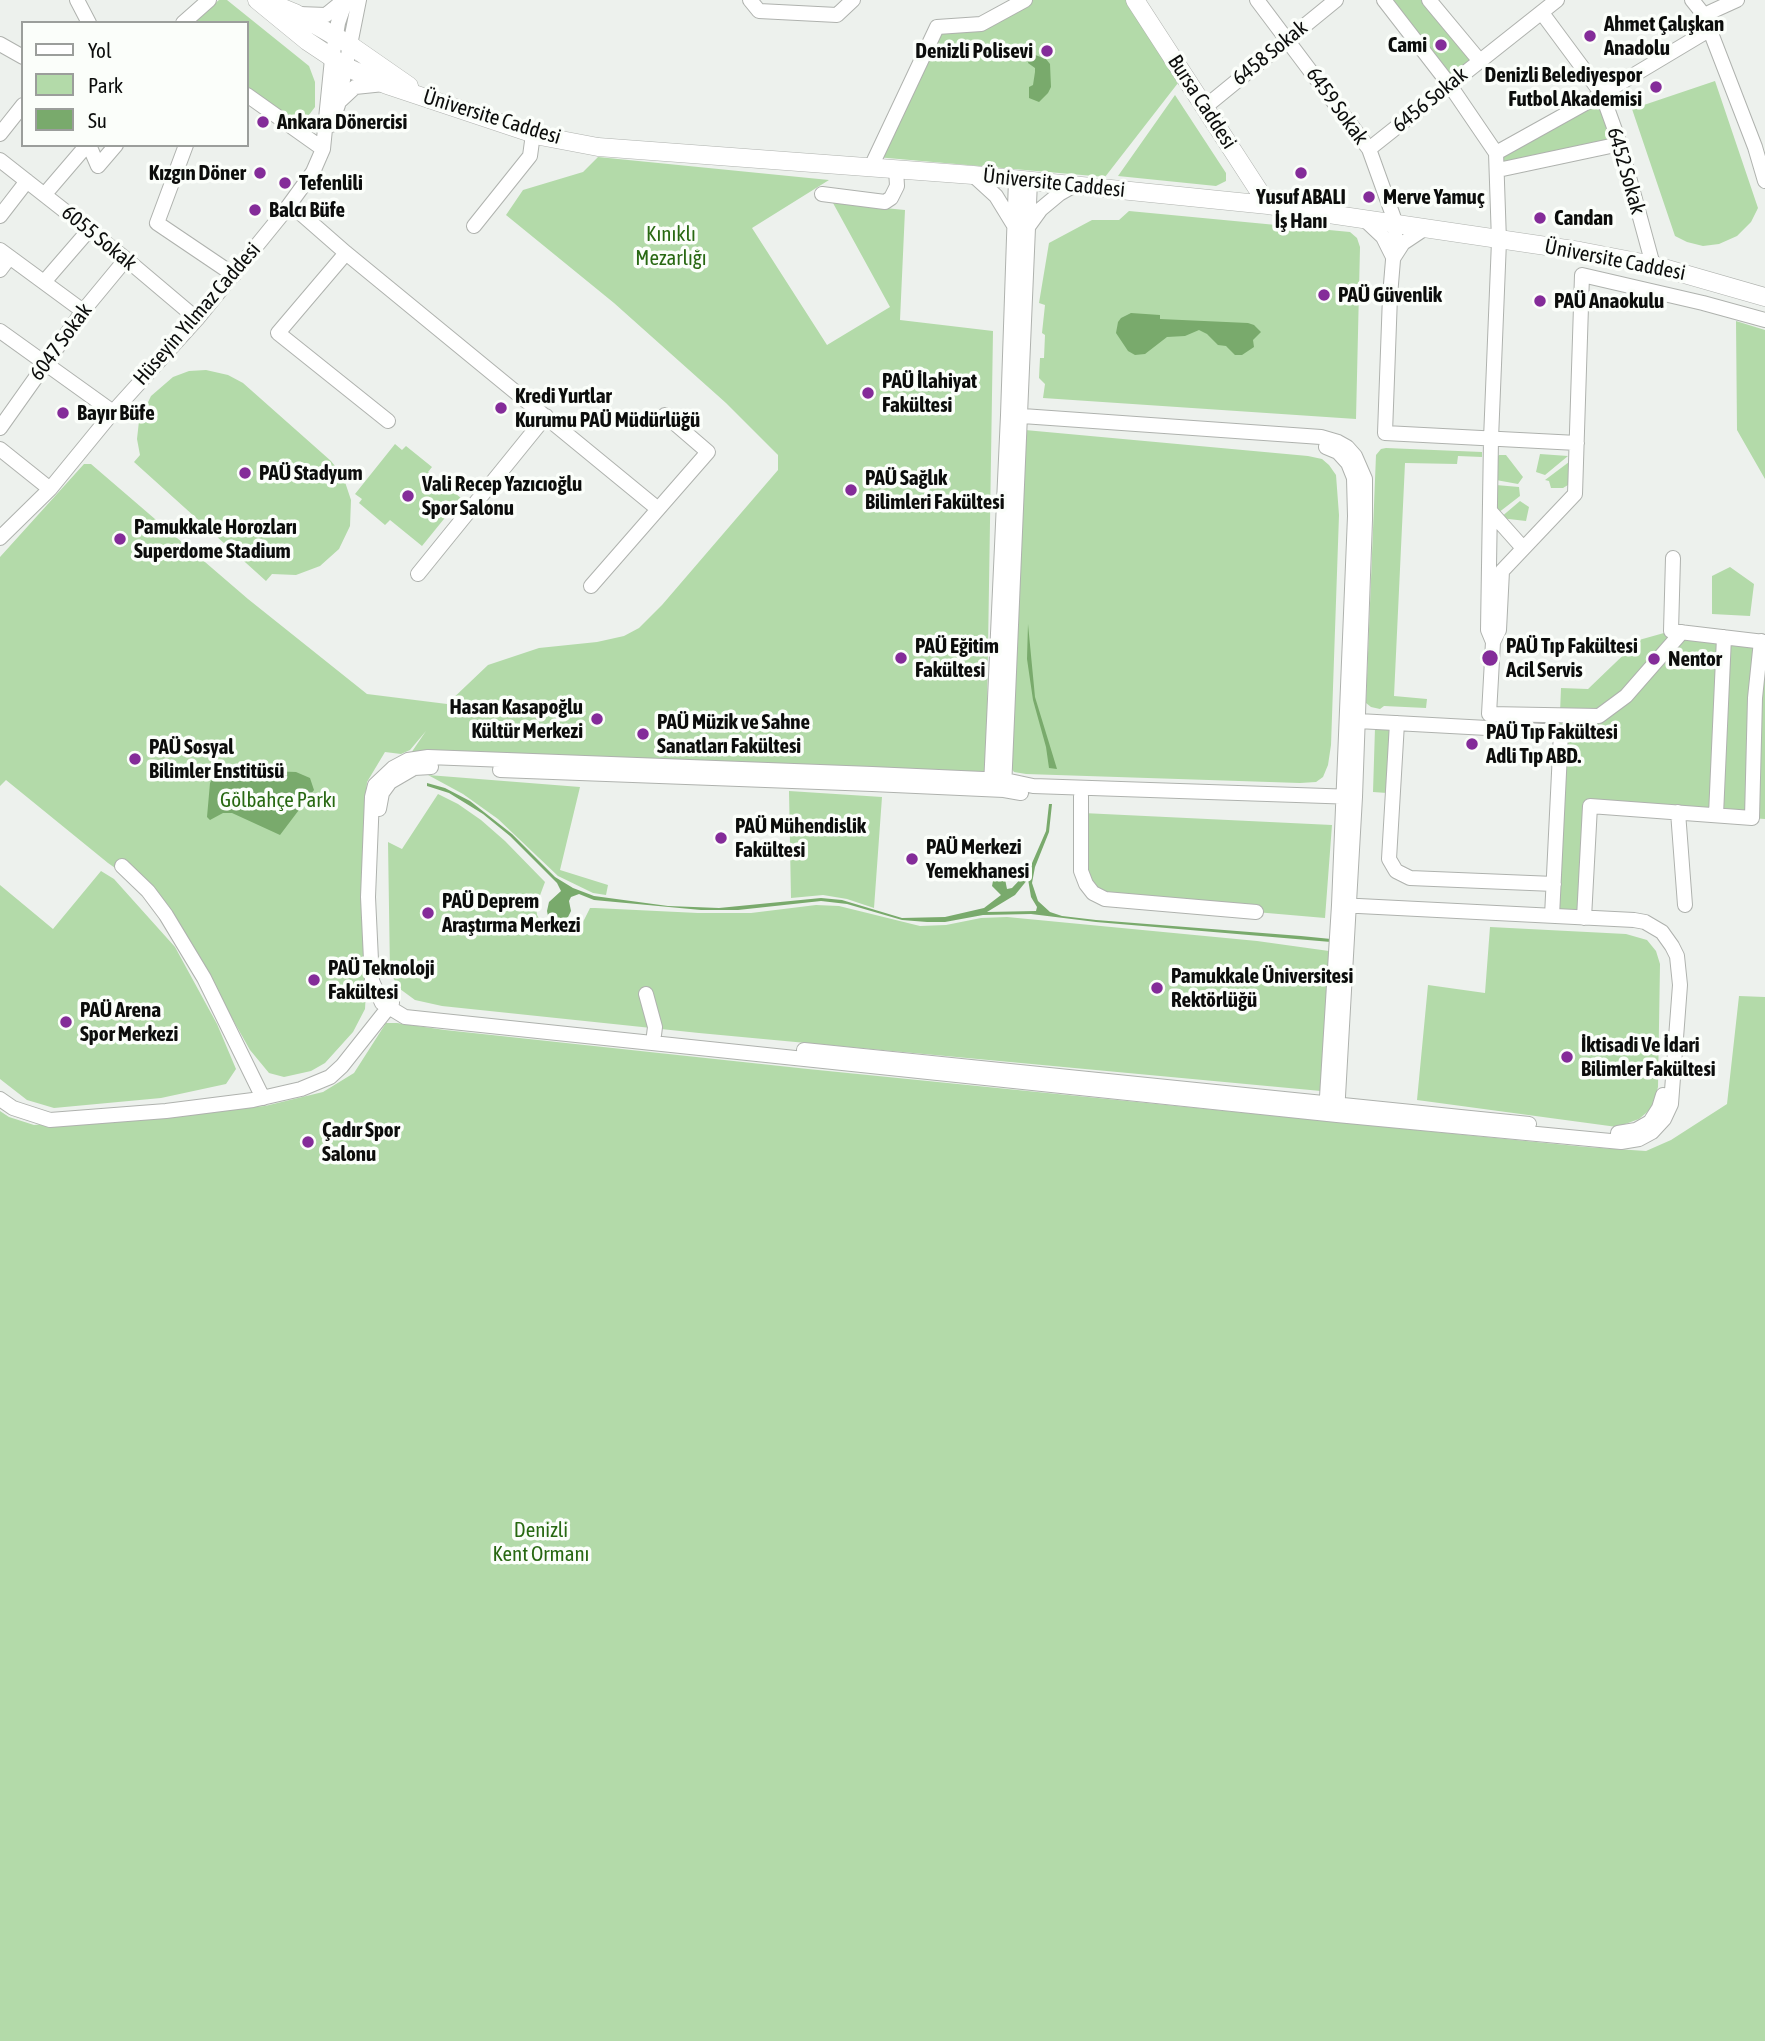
<!DOCTYPE html>
<html>
<head>
<meta charset="utf-8">
<style>
  body { margin:0 }
  #map { position:relative; width:1765px; height:2041px; overflow:hidden; background:#edf1ed; font-family:"Asap Condensed",sans-serif }
  canvas { display:block }
  .legend { position:absolute; left:21px; top:21px; width:228px; height:126px; box-sizing:border-box; background:#fbfefa; border:2px solid #9b9e9b; margin:0; padding:9px 12px; list-style:none; font-size:21px; color:#0c0d0c }
  .legend li { display:flex; align-items:center; gap:14px; height:35px }
  .legend b { width:35px; border:2px solid #9b9e9b }
</style>
</head>
<body>
<div id="map">
<canvas width="1765" height="2041"></canvas>
<ul class="legend">
<li><b style="height:9px;background:#fff"></b>Yol</li>
<li><b style="height:19px;background:#b3daa9"></b>Park</li>
<li><b style="height:19px;background:#79aa6c"></b>Su</li>
</ul>
</div>
<script>
const ctx = document.querySelector('canvas').getContext('2d');
ctx.lineJoin = 'round';
function fill(path, color) { ctx.fillStyle = color; ctx.fill(path, 'evenodd'); }
const poly = rows => new Path2D(rows.map(r => 'M' + r).join(''));
function stroke(path, color, width, dash) { ctx.strokeStyle = color; ctx.lineWidth = width; ctx.lineCap = dash ? 'butt' : 'round'; ctx.setLineDash(dash || []); ctx.stroke(path); }
function label(font, color, halo, rows, align = 'center') {
  ctx.font = font + ' "Asap Condensed",sans-serif'; ctx.lineWidth = 7; ctx.setLineDash([]); ctx.textBaseline = 'middle'; ctx.strokeStyle = halo; ctx.fillStyle = color; for (const [text, x, y, turn = 0] of rows) {
    ctx.save(); ctx.translate(x, y); ctx.rotate((+turn || 0) * Math.PI / 180); ctx.textAlign = isNaN(turn) ? turn : align; if (halo) ctx.strokeText(text, 0, 0); ctx.fillText(text, 0, 0); ctx.restore();
  }
}
const green = poly([
  [219,0,227,0,309,66,315,82,315,107,302,124,297,124,247,86,247,23,191,23],
  [1023,0,1135,0,1185,74,1105,177,876,157,937,27,981,24],
  [1384,0,1429,0,1479,60,1449,84],
  [1715,81,1758,208,1751,222,1737,236,1719,244,1703,246,1687,242,1675,236,1632,109],
  [1602,94,1620,144,1498,170,1496,153],
  [1175,95,1226,173,1226,181,1216,186,1118,176],
  [598,157,829,180,752,228,827,345,890,307,833,203,905,210,900,320,993,331,986,776,411,753,426,731,410,750,401,754,385,752,367,782,364,823,367,972,365,1009,353,1032,325,1063,311,1071,284,1077,269,1073,250,1050,168,905,108,863,6,780,0,786,0,557,84,464,91,464,248,599,367,694,447,704,488,665,539,648,597,642,624,636,639,628,662,605,778,470,778,455,726,403,614,303,506,215,523,190,583,172],
  [1129,211,1350,232,1357,238,1360,247,1356,419,1043,398,1045,384,1039,378,1040,358,1044,358,1045,335,1042,333,1045,305,1039,303,1049,243,1092,220,1119,220],
  [1736,321,1765,330,1765,479,1737,430],
  [206,370,228,375,243,383,331,461,343,476,351,500,350,526,339,549,320,566,296,575,272,574,266,581,134,462,140,455,137,439,139,421,151,396,173,377,189,371],
  [1025,430,1308,456,1322,459,1329,465,1336,475,1339,515,1331,745,1328,765,1323,777,1316,782,1300,783,1026,774,1014,772,1011,768],
  [395,444,402,450,406,446,432,467,428,472,461,498,422,546,390,520,385,525,359,503,362,499,355,494],
  [1386,448,1482,452,1482,457,1458,456,1457,464,1405,463,1394,696,1427,699,1426,708,1384,706,1380,709,1371,707,1366,703,1376,455,1381,449],
  [1540,454,1568,456,1545,475,1536,472],
  [1499,455,1506,455,1523,477,1518,484,1496,480,1495,459],
  [1569,462,1568,485,1563,488,1551,488,1549,481,1545,480],
  [1496,485,1519,487,1520,496,1498,513,1496,510],
  [1520,501,1529,507,1526,521,1500,518],
  [1730,567,1754,584,1750,616,1712,614,1712,576],
  [1671,631,1765,642,1765,819,1591,807,1584,918,1552,916,1561,688,1588,689,1639,640],
  [1375,728,1390,728,1387,793,1373,792],
  [428,775,580,787,560,870,608,885,606,895,593,893,558,876,498,819,463,794],
  [789,791,882,797,874,908,847,899,823,895,791,898],
  [438,794,458,804,481,820,505,841,545,882,536,906,537,915,547,931,556,934,573,932,583,922,590,908,595,908,698,913,751,913,816,905,839,906,920,926,946,925,981,918,1007,917,1257,941,1329,951,1321,1091,699,1033,442,1006,415,1000,400,989,390,973,388,842,402,849],
  [1083,813,1332,825,1325,918,1105,899,1086,884],
  [101,871,114,879,175,947,217,1024,236,1069,226,1084,161,1098,54,1108,27,1100,0,1079,0,885,53,929],
  [1490,927,1626,934,1647,940,1656,951,1660,964,1658,1087,1652,1108,1639,1119,1617,1127,1417,1100,1428,985,1485,993],
  [1739,996,1765,997,1765,2041,0,2041,0,1111,9,1117,34,1125,265,1106,323,1092,354,1073,386,1023,397,1023,445,1030,808,1069,1586,1147,1646,1151,1671,1140,1727,1104]
]);
const water = poly([
  [1030,53,1046,59,1050,64,1051,87,1048,93,1039,102,1029,98,1029,87,1033,85,1035,72,1035,68,1028,63],
  [1131,313,1160,315,1160,319,1248,323,1254,325,1261,332,1253,340,1254,347,1242,355,1235,355,1226,346,1218,345,1207,334,1199,330,1185,336,1167,337,1145,354,1135,355,1128,351,1116,333,1118,322,1121,318],
  [1028,624,1035,697,1057,769,1049,768,1046,747,1033,700,1027,659],
  [224,765,240,770,296,772,310,778,314,790,280,835,232,813,223,813,210,820,207,817,210,783,218,767],
  [427,783,445,788,470,801,512,834,555,877,573,888,594,896,668,906,719,908,821,898,842,900,902,918,945,917,984,908,1001,895,992,886,993,881,996,877,1005,879,1007,889,1012,888,1029,870,1046,831,1049,804,1052,804,1049,832,1035,867,1032,883,1038,901,1050,912,1062,916,1096,920,1301,936,1331,939,1331,942,1096,922,1031,914,983,915,945,922,927,922,902,920,847,904,821,901,738,910,701,910,594,900,579,894,571,897,569,901,571,911,568,917,555,921,548,916,547,911,549,902,561,891,557,883,510,836,483,814,449,793,427,786],
  [1028,879,1031,897,1037,907,1036,911,987,912,1015,895]
]);
const minor = poly([
  [77,0,89,23],
  [750,0,759,11,837,15,853,0],
  [1257,0,1369,149,1396,224,1390,296,1385,433,1577,443],
  [1384,0,1449,84,1496,153,1499,241,1491,439,1488,630,1493,642,1489,714,1599,716,1626,696,1682,632],
  [1429,0,1479,60],
  [1692,0,1704,15,1755,147,1765,181],
  [1542,13,1602,94,1620,144,1653,265],
  [299,14,326,15,343,1],
  [1704,15,1737,0],
  [183,23,209,0],
  [0,44,23,57],
  [247,95,323,149],
  [340,101,355,87,384,84],
  [1205,107,1336,0],
  [331,125,338,105,359,0],
  [0,134,23,105],
  [89,145,98,166,116,145],
  [186,145,157,223,234,275],
  [1369,149,1557,0],
  [1496,153,1602,94,1709,30],
  [0,160,126,259,197,319],
  [871,167,937,27,981,24,1025,0],
  [1498,170,1620,144],
  [973,175,996,196,1015,227],
  [45,194,87,145],
  [822,194,885,202,891,198,897,186,896,169],
  [290,204,346,253,658,509],
  [0,216,27,181],
  [1365,220,1383,237,1393,257],
  [474,226,530,156,533,134],
  [1028,227,1041,209,1059,194,1075,185],
  [0,250,83,311],
  [346,253,278,333,388,421],
  [1394,257,1403,243,1424,229],
  [0,270,9,258],
  [44,282,89,230],
  [0,331,113,412],
  [1008,415,1321,437,1338,442,1347,447,1355,456,1365,479,1365,520,1355,797,1337,1114],
  [0,428,83,311,126,259],
  [1326,447,1338,452,1348,463,1354,478,1355,516,1339,905,1326,1113],
  [0,449,50,489],
  [1490,511,1523,548],
  [0,538,50,489,113,412,197,319,284,212,313,172,323,149,332,59,338,23,346,0],
  [1673,558,1671,631,1765,642],
  [418,574,546,416],
  [591,586,708,452,665,415],
  [1493,642,1499,630,1502,571,1575,494,1582,275,1703,303,1765,320],
  [1358,721,1561,732,1552,916],
  [1397,723,1389,859,1396,871,1410,878,1554,884],
  [500,770,872,784,1004,790,1021,793],
  [991,786,1008,415,1016,179],
  [1004,789,1030,181],
  [1081,796,1081,871,1086,884,1093,893,1105,899,1256,912],
  [379,809,382,793,390,782,414,768,431,767],
  [1678,812,1685,905],
  [1716,815,1724,637],
  [122,866,148,891,166,915,204,978,263,1098],
  [1339,905,1634,920,1645,922,1662,932,1672,946,1677,956,1680,985,1671,1104,1664,1119,1652,1132,1639,1139,1621,1142,1337,1115,405,1017,382,1003,372,981,368,897,372,797,375,785,393,768,408,760,428,757,872,774,1005,780,1033,786,1355,797],
  [1584,918,1590,806,1752,818,1755,698,1761,641],
  [646,994,655,1027,654,1035],
  [804,1050,1529,1124],
  [0,1099,13,1108,50,1120,166,1111,253,1100,301,1089,330,1077,342,1066,392,1003],
  [1618,1133,1636,1130,1650,1122,1659,1108,1663,1095]
]);
const major = poly([
  [257,0,307,41,346,67,387,85,540,136,598,147,973,175,1268,205,1580,251,1653,265,1765,297],
  [1135,0,1268,205],
  [268,2,295,13,350,45,409,86]
]);
const markers = [
  [1590,36,7,"#842c99"],
  [1441,45,7,"#842c99"],
  [1047,51,7,"#842c99"],
  [1656,87,7,"#842c99"],
  [263,122,7,"#842c99"],
  [260,173,7,"#842c99"],
  [1301,173,7,"#842c99"],
  [285,183,7,"#842c99"],
  [1369,197,7,"#842c99"],
  [255,210,7,"#842c99"],
  [1540,218,7,"#842c99"],
  [1324,295,7,"#842c99"],
  [1540,301,7,"#842c99"],
  [868,393,7,"#842c99"],
  [501,408,7,"#842c99"],
  [63,413,7,"#842c99"],
  [245,473,7,"#842c99"],
  [851,490,7,"#842c99"],
  [408,496,7,"#842c99"],
  [120,539,7,"#842c99"],
  [901,658,7,"#842c99"],
  [1490,658,9,"#842c99"],
  [1654,659,7,"#842c99"],
  [597,719,7,"#842c99"],
  [643,734,7,"#842c99"],
  [1472,744,7,"#842c99"],
  [135,759,7,"#842c99"],
  [721,838,7,"#842c99"],
  [912,859,7,"#842c99"],
  [428,913,7,"#842c99"],
  [314,980,7,"#842c99"],
  [1157,988,7,"#842c99"],
  [66,1022,7,"#842c99"],
  [1567,1057,7,"#842c99"],
  [308,1142,7,"#842c99"]
];
const poiNames = [
  ["Ahmet Çalışkan",1604,24],
  ["Anadolu",1604,48],
  ["Cami",1427,45,"right"],
  ["Denizli Polisevi",1033,51,"right"],
  ["Denizli Belediyespor",1642,75,"right"],
  ["Futbol Akademisi",1642,99,"right"],
  ["Ankara Dönercisi",277,122],
  ["Kızgın Döner",246,173,"right"],
  ["Tefenlili",299,183],
  ["Yusuf ABALI",1301,197,"center"],
  ["İş Hanı",1301,221,"center"],
  ["Merve Yamuç",1383,197],
  ["Balcı Büfe",269,210],
  ["Candan",1554,218],
  ["PAÜ Güvenlik",1338,295],
  ["PAÜ Anaokulu",1554,301],
  ["PAÜ İlahiyat",882,381],
  ["Fakültesi",882,405],
  ["Kredi Yurtlar",515,396],
  ["Kurumu PAÜ Müdürlüğü",515,420],
  ["Bayır Büfe",77,413],
  ["PAÜ Stadyum",259,473],
  ["PAÜ Sağlık",865,478],
  ["Bilimleri Fakültesi",865,502],
  ["Vali Recep Yazıcıoğlu",422,484],
  ["Spor Salonu",422,508],
  ["Pamukkale Horozları",134,527],
  ["Superdome Stadium",134,551],
  ["PAÜ Eğitim",915,646],
  ["Fakültesi",915,670],
  ["PAÜ Tıp Fakültesi",1506,646],
  ["Acil Servis",1506,670],
  ["Nentor",1668,659],
  ["Hasan Kasapoğlu",583,707,"right"],
  ["Kültür Merkezi",583,731,"right"],
  ["PAÜ Müzik ve Sahne",657,722],
  ["Sanatları Fakültesi",657,746],
  ["PAÜ Tıp Fakültesi",1486,732],
  ["Adli Tıp ABD.",1486,756],
  ["PAÜ Sosyal",149,747],
  ["Bilimler Enstitüsü",149,771],
  ["PAÜ Mühendislik",735,826],
  ["Fakültesi",735,850],
  ["PAÜ Merkezi",926,847],
  ["Yemekhanesi",926,871],
  ["PAÜ Deprem",442,901],
  ["Araştırma Merkezi",442,925],
  ["PAÜ Teknoloji",328,968],
  ["Fakültesi",328,992],
  ["Pamukkale Üniversitesi",1171,976],
  ["Rektörlüğü",1171,1000],
  ["PAÜ Arena",80,1010],
  ["Spor Merkezi",80,1034],
  ["İktisadi Ve İdari",1581,1045],
  ["Bilimler Fakültesi",1581,1069],
  ["Çadır Spor",322,1130],
  ["Salonu",322,1154]
];
const streetNames = [
  ["6458 Sokak",1270,53,-39],
  ["6456 Sokak",1430,100,-39],
  ["Bursa Caddesi",1202,102,57],
  ["6459 Sokak",1337,106,54],
  ["Üniversite Caddesi",492,117,17],
  ["6452 Sokak",1626,171,74],
  ["Üniversite Caddesi",1054,183,6],
  ["6055 Sokak",99,238,39],
  ["Üniversite Caddesi",1615,260,11],
  ["Hüseyin Yılmaz Caddesi",197,314,-49],
  ["6047 Sokak",61,342,-54]
];
const parkNames = [
  ["Kınıklı",671,234],
  ["Mezarlığı",671,258],
  ["Gölbahçe Parkı",278,800],
  ["Denizli",541,1530],
  ["Kent Ormanı",541,1554]
];
fill(green, '#b3daa9');
fill(water, '#79aa6c');
stroke(minor, '#afb2ae', 16);
stroke(major, '#afb2ae', 19);
stroke(minor, '#fff', 14);
stroke(major, '#fff', 18);
for (const [x, y, r, color] of markers) { const dot = new Path2D(); dot.arc(x, y, r, 0, 2 * Math.PI); ctx.fillStyle = color; ctx.fill(dot); stroke(dot, '#fbfefa', 2.5); }
label('bold 21px', '#0c0d0c', '#fbfefa', poiNames, 'left');
label('21px', '#0c0d0c', '#fbfefa', streetNames);
label('21px', '#286812', '#fbfefa', parkNames);
</script>
</body>
</html>
